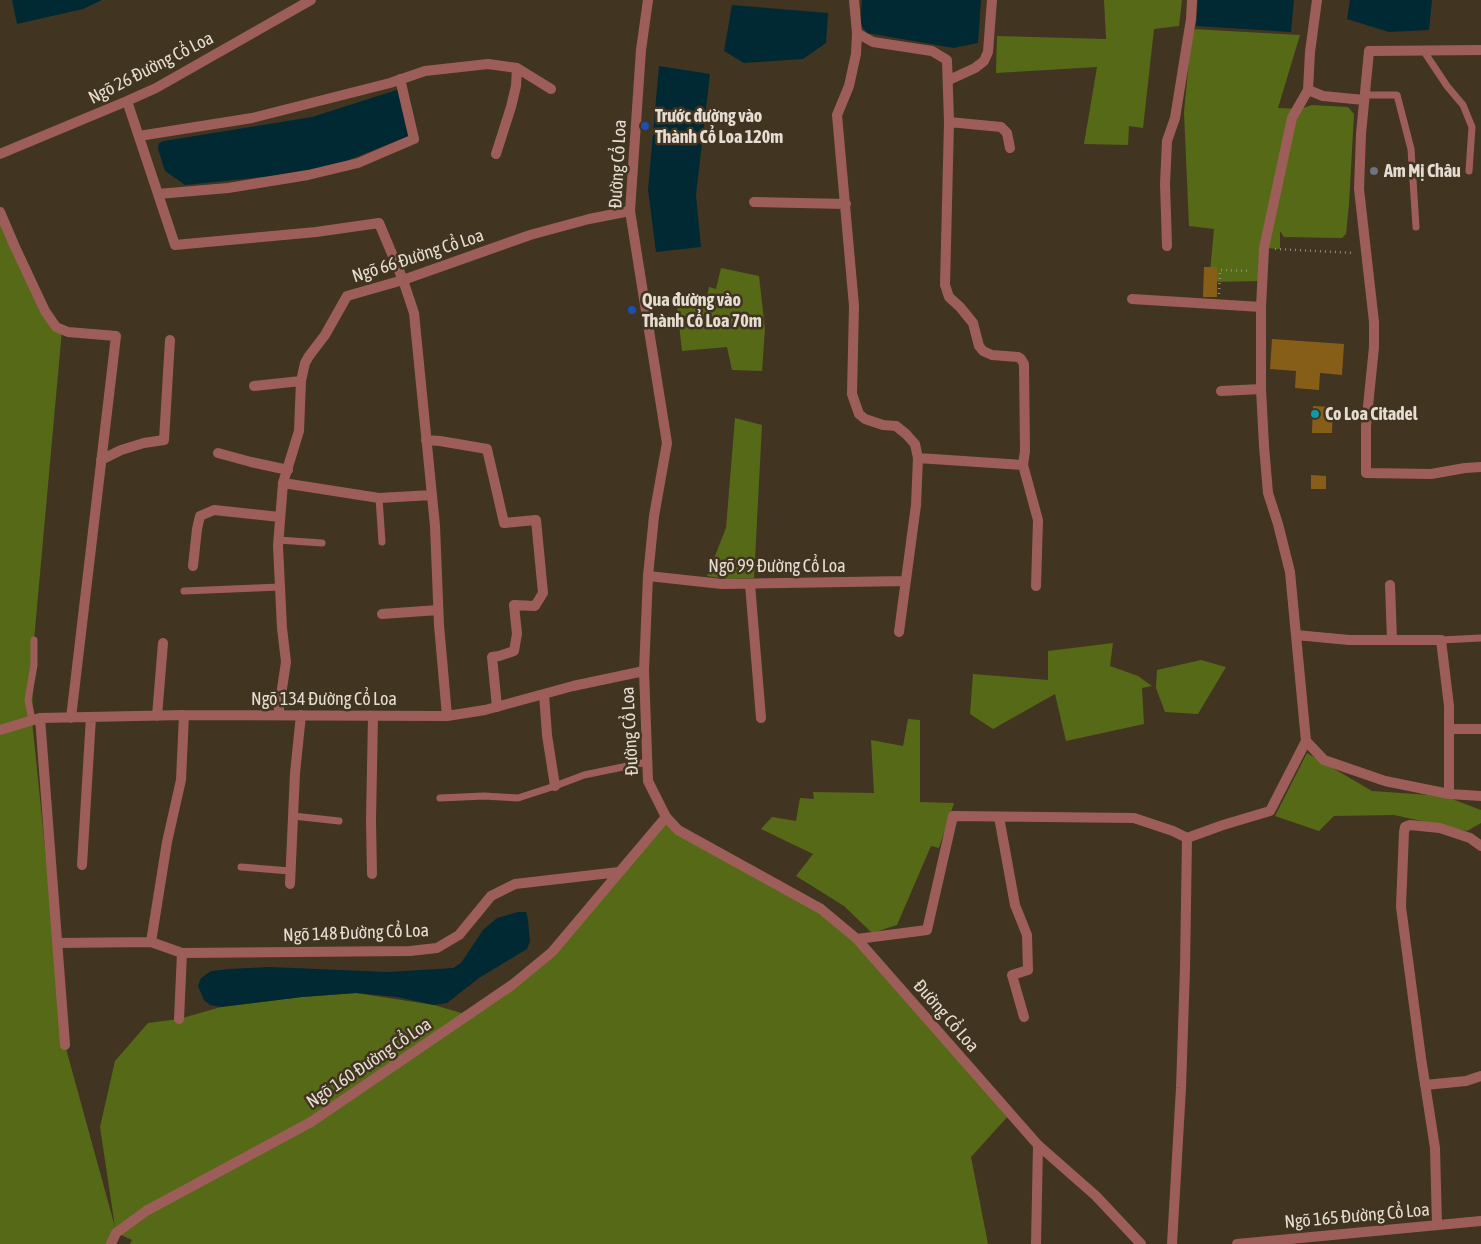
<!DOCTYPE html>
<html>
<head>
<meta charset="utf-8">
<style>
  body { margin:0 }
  canvas { display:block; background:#413421 }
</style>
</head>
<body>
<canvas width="1481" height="1244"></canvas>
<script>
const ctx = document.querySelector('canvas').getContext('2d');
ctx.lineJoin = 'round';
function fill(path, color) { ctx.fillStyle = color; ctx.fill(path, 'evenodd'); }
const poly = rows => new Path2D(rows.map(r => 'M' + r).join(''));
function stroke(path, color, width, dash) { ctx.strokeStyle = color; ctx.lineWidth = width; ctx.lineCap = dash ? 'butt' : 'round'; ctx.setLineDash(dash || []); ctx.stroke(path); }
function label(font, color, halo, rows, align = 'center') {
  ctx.font = font + ' "Asap Condensed",sans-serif'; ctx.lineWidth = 5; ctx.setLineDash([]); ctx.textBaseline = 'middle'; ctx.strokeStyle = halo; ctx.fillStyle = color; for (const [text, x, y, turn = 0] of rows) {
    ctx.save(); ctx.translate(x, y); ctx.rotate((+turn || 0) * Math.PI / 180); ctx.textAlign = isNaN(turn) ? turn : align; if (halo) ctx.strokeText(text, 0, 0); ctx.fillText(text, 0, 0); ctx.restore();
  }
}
const green = poly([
  [1104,0,1182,0,1179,26,1154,29,1143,128,1129,126,1128,145,1084,144,1097,67,996,73,997,36,1106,39],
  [1192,29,1300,35,1278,108,1300,109,1312,105,1348,107,1354,114,1349,204,1346,234,1342,238,1284,237,1280,231,1280,249,1264,248,1262,281,1209,282,1214,229,1189,226,1184,112],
  [0,207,45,311,62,330,34,640,32,720,65,1045,115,1227,100,1127,115,1061,148,1023,179,1019,221,1007,302,997,356,993,434,1005,468,1015,552,952,666,817,678,830,821,909,857,939,1010,1114,971,1157,988,1244,130,1244,132,1240,117,1233,111,1244,0,1244],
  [721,268,759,276,765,329,762,371,732,370,727,347,682,351,677,307,706,302,709,287,716,289],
  [735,418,762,425,754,578,727,579,707,576,726,528],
  [1113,643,1110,666,1138,676,1152,686,1142,688,1144,724,1066,741,1055,694,993,729,970,714,973,674,1048,680,1048,651],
  [1201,660,1226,667,1198,714,1165,712,1156,688,1157,670],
  [908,719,920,720,920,802,954,803,939,848,931,846,897,925,872,933,844,906,796,876,813,854,761,829,772,817,796,821,800,798,814,799,813,792,874,793,871,740,903,746],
  [1307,753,1372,791,1444,796,1481,810,1481,823,1467,831,1394,815,1334,816,1319,831,1275,816]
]);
const water = poly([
  [12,0,102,0,83,9,17,24],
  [862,0,981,0,978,43,954,48,867,33,860,24],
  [1198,0,1294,0,1291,32,1196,26],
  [1350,0,1432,0,1429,30,1389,32,1347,19],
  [732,5,828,13,826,43,803,59,744,63,724,51],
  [659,66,710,74,696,195,701,247,656,252,648,190],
  [400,89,409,136,346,161,301,173,185,185,165,171,158,149,159,143,164,141,312,117],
  [518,912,526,912,528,920,530,942,527,949,479,978,447,1003,434,1005,397,997,356,993,302,997,221,1007,210,1005,204,1000,198,986,201,978,211,971,229,969,270,967,388,972,453,968,461,963,483,930,497,918]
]);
const building = poly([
  [1204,267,1217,267,1217,297,1203,297],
  [1272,339,1344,344,1342,375,1320,373,1319,390,1295,388,1296,371,1270,369],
  [1313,406,1333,407,1332,433,1312,433],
  [1311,475,1326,476,1326,489,1311,489]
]);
const path = poly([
  [1275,249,1354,253],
  [1219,294,1220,270,1251,271]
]);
const service = poly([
  [1423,50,1447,86,1463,105,1472,127,1469,171],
  [1365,95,1397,95,1411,149,1416,227],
  [379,498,382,542],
  [278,540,322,543],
  [184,591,280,587],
  [1441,640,1481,638],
  [32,720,28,700,34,665,34,640],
  [440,798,484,796,518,798,555,786,584,775,647,762],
  [293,816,339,821],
  [241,867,290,871]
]);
const minor = poly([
  [854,0,857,33,873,42,932,51,947,60,949,122,945,285,949,297,960,307,973,323,979,346,983,351,992,355,1018,357,1021,359,1024,364,1025,451,1023,465,1038,520,1036,586],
  [857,33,856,54,849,86,837,115,854,306,852,394,859,414,865,419,883,425,896,426,906,434,915,444,918,458,916,505,899,632],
  [1481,50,1369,51,1361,134,1359,189,1374,322,1374,347,1366,426,1366,473,1431,474,1465,468,1481,467],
  [949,80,975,68,984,61,988,52,992,0],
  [1308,90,1323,96,1364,100],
  [127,101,175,245,316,232,379,223,403,280,414,313,435,526,439,625,447,716],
  [949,122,1001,127,1007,133,1010,148],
  [139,136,252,118,390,83,425,71,488,64,517,68,551,89],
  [0,154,127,101,156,88,311,0],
  [496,154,511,107,516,86,517,68],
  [158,194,228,188,308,175,358,163,414,139,400,79],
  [754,202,846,204],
  [0,212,15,247,45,311,56,327,68,332,116,336,71,718],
  [1167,246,1165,184,1167,141,1175,118,1191,19,1192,0],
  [1132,299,1261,307],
  [254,386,301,381],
  [1221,391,1261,389],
  [426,440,440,441,487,449,504,523,536,520,543,593,535,606,514,605,517,634,514,651,499,656,492,657,497,707],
  [218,453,251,462,288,470],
  [918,458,1023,465],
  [101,460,121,450,144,443,164,440,170,340],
  [283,483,379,498,432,495],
  [193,566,197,529,200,516,214,510,280,517],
  [648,576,722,584,906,581],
  [750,584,761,718],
  [1390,585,1392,640],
  [382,614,438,610],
  [1296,635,1349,640,1441,640,1449,706,1449,794],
  [544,694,547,735,555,786],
  [278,715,286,662,282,628,278,546,283,483,299,431,301,381,305,363,309,356,325,335,347,296,403,280,530,235,589,219,630,211],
  [157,716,163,643],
  [40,718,65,1045],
  [1449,729,1481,729],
  [0,730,40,718,184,715,447,716,485,710,573,686,644,671],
  [1306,741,1324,760,1385,781,1449,794,1481,796],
  [999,817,1015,905,1027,935,1028,970,1012,975,1024,1017],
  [82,865,91,717],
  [372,874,371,820,373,716],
  [290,884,295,773,301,715],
  [857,939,927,930,953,816,1134,818,1173,831,1187,838,1223,825,1270,811,1306,741,1290,572,1278,524,1268,493,1264,446,1261,389,1261,307,1264,248,1292,118,1308,90,1310,52,1317,0],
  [151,942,167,842,181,780,184,715],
  [57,943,151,942,182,953,410,951,437,948,459,935,491,896,515,884,619,872],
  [179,1019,182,953],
  [1425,1085,1466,1081,1481,1076],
  [1437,1225,1435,1148,1421,1058,1401,907,1404,832,1405,827,1410,825,1440,828,1470,838,1481,846],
  [111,1244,116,1233,146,1211,311,1122,512,985,552,952,666,817],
  [1036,1244,1038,1145],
  [1172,1244,1181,1088,1185,968,1187,838],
  [1237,1244,1481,1221]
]);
const tertiary = poly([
  [648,0,641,50,630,211,667,443,654,516,648,576,644,671,648,781,666,817,678,830,821,909,857,939,1038,1145,1096,1196,1141,1244]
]);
const markers = [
  [645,126,5,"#1a4fb4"],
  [1374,171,5,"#6b7280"],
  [632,310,5,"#1a4fb4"],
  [1315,414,5,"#0f9aa8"]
];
const streetNames = [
  ["Ngõ 26 Đường Cổ Loa",151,68,-27],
  ["Đường Cổ Loa",618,164,-87],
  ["Ngõ 66 Đường Cổ Loa",418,256,-18],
  ["Ngõ 99 Đường Cổ Loa",777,566],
  ["Ngõ 134 Đường Cổ Loa",324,699],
  ["Đường Cổ Loa",630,731,-93],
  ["Ngõ 148 Đường Cổ Loa",356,933,-2],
  ["Đường Cổ Loa",946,1016,49],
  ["Ngõ 160 Đường Cổ Loa",369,1063,-34],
  ["Ngõ 165 Đường Cổ Loa",1357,1216,-5]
];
const poiNames = [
  ["Trước đường vào",655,116],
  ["Thành Cổ Loa 120m",655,137],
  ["Am Mị Châu",1384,171],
  ["Qua đường vào",642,300],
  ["Thành Cổ Loa 70m",642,321],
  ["Co Loa Citadel",1325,414]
];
fill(green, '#566916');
fill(water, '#002933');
fill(building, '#875e17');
stroke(path, '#938879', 2.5, [1, 4]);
stroke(service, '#9d5e59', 7);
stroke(minor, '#9d5e59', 10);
stroke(tertiary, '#9d5e59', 10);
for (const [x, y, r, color] of markers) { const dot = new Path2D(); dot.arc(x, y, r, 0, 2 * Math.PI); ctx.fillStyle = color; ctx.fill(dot); stroke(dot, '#413421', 2); }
label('18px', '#e6ddd2', '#413421', streetNames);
label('bold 18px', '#e6ddd2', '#413421', poiNames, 'left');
</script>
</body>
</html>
